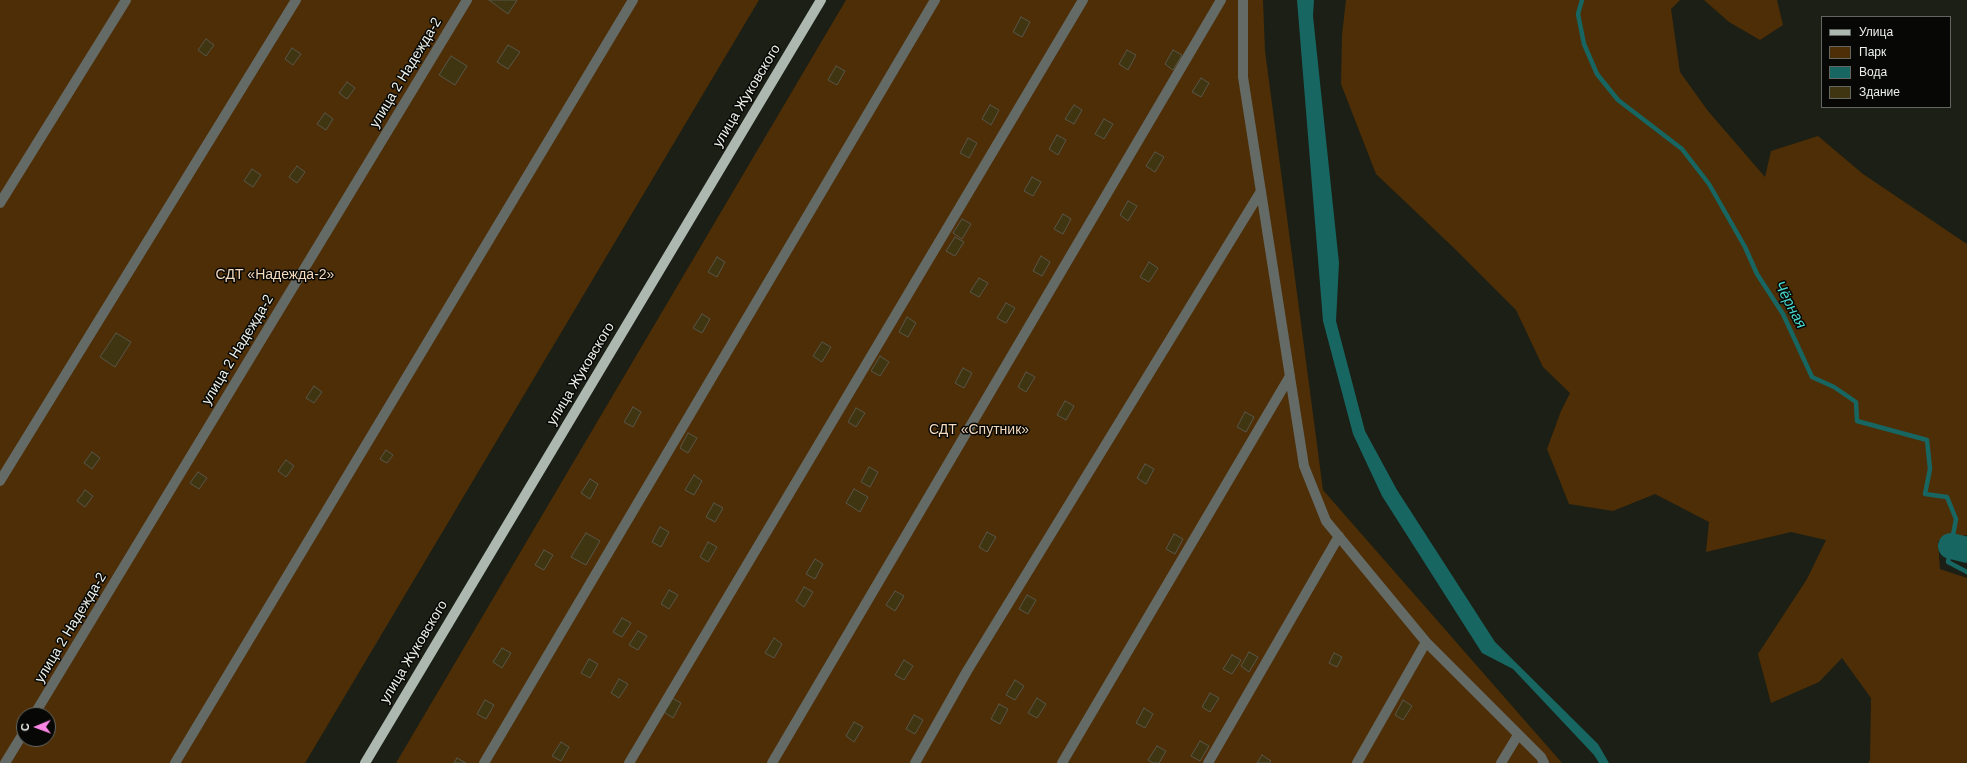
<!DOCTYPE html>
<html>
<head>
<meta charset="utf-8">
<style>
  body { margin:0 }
  #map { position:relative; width:1967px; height:763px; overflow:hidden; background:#1b1f15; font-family:Arial,sans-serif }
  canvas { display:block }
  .legend { position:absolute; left:1821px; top:16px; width:130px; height:92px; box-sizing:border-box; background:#070805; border:1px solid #636561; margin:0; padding:5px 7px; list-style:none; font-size:12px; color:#edf1ea }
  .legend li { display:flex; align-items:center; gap:8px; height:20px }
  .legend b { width:20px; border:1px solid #636561 }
  .north { position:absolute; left:16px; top:707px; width:40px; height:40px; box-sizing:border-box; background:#070805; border:1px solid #636561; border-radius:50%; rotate:269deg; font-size:11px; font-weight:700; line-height:16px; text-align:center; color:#edf1ea }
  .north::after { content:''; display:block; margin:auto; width:14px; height:18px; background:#fc86e4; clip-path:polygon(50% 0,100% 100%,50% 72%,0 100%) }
</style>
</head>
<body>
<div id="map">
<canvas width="1967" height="763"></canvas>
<ul class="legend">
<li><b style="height:5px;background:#acb8b0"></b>Улица</li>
<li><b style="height:11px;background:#4e2e06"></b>Парк</li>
<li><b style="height:11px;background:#176661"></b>Вода</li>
<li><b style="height:11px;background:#3f3611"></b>Здание</li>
</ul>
<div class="north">С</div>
</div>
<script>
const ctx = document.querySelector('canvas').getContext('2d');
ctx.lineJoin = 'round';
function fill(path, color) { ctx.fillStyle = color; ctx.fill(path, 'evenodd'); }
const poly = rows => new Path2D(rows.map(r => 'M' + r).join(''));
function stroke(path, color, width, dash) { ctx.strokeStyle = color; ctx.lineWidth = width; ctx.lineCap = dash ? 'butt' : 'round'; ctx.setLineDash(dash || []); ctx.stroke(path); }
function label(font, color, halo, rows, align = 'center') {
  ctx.font = font + ' Arial,sans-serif'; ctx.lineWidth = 3; ctx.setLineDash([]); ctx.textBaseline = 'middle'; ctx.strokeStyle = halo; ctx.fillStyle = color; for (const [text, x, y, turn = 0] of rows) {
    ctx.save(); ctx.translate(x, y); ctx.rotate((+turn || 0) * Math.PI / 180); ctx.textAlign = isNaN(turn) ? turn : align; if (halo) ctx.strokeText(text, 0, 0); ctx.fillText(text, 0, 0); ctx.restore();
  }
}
const green = poly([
  [0,0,759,0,305,763,0,763],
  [24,715,48,715,48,739,24,739],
  [846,0,1263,0,1265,51,1323,490,1562,763,396,763],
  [1346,0,1680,0,1671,9,1680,72,1708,111,1765,177,1771,151,1818,136,1863,174,1967,244,1967,535,1938,541,1940,569,1967,578,1967,763,1868,763,1870,760,1871,698,1842,658,1819,682,1771,703,1758,654,1807,579,1826,540,1791,532,1706,552,1709,522,1655,494,1613,511,1569,504,1547,449,1561,411,1570,393,1543,367,1516,310,1455,249,1376,174,1341,84,1342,35],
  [1704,0,1777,0,1783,25,1760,40,1729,22]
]);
const water = poly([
  [1297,0,1314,0,1313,16,1339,263,1336,321,1365,431,1397,490,1495,642,1598,744,1609,763,1599,763,1594,755,1513,669,1482,653,1382,496,1353,434,1323,321]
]);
const stream = poly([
  [1582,0,1578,14,1584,44,1597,74,1618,100,1682,149,1709,184,1745,247,1757,274,1783,314,1812,377,1834,387,1856,402,1857,421,1927,440,1930,469,1925,494,1947,497,1956,519,1948,562,1967,572]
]);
const river = poly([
  [1951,546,1967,550]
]);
const building = poly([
  [489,0,517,0,508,14,489,0],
  [1021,17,1030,22,1022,37,1013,32,1021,17],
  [206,39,214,45,206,56,198,50,206,39],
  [508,45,520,52,508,69,497,62,508,45],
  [292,48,301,54,293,65,285,59,292,48],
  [1127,50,1136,55,1128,70,1119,64,1127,50],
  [1173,50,1182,55,1173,70,1165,64,1173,50],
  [451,56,467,66,455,85,439,75,451,56],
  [836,66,845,71,837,85,828,80,836,66],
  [1201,78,1209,83,1201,97,1192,92,1201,78],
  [347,82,355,88,347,99,339,93,347,82],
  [990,105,999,110,991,125,982,119,990,105],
  [1074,105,1082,110,1074,124,1065,119,1074,105],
  [325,113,333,119,326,130,317,124,325,113],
  [1104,119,1113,124,1104,139,1095,134,1104,119],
  [1057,135,1066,140,1058,155,1049,149,1057,135],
  [968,138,977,143,969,158,960,153,968,138],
  [1155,152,1164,157,1155,172,1146,166,1155,152],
  [297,166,305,172,297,183,289,177,297,166],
  [252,169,261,175,253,187,244,181,252,169],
  [1032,177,1041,182,1033,196,1024,191,1032,177],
  [1128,201,1137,206,1128,221,1120,215,1128,201],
  [1063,214,1071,219,1063,234,1054,229,1063,214],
  [962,219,971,224,962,239,953,233,962,219],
  [955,237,964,242,955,256,946,251,955,237],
  [1041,256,1050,262,1042,276,1033,271,1041,256],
  [717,257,725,262,717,277,708,272,717,257],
  [1149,262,1158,268,1149,282,1140,277,1149,262],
  [979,278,988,283,979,297,970,292,979,278],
  [1006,303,1015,308,1006,323,997,318,1006,303],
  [702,314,710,319,702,333,693,328,702,314],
  [907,317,916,323,908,337,899,332,907,317],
  [116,333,131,342,115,367,100,357,116,333],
  [822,342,831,347,822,362,813,356,822,342],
  [880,356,889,362,880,376,871,371,880,356],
  [963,368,972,373,964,388,955,383,963,368],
  [1026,372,1035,377,1026,392,1018,387,1026,372],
  [314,386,322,392,314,403,306,398,314,386],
  [1065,401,1074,406,1066,420,1057,415,1065,401],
  [633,407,641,412,633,427,624,422,633,407],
  [856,408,865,413,856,427,848,422,856,408],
  [1245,412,1254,417,1246,432,1237,427,1245,412],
  [688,433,697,438,688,453,680,448,688,433],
  [386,450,393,455,387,463,380,459,386,450],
  [92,452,100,458,92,469,84,463,92,452],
  [286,460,294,466,286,477,278,471,286,460],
  [1145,464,1154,469,1146,484,1137,478,1145,464],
  [869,467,878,472,870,487,861,482,869,467],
  [198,472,207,478,199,489,190,483,198,472],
  [694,475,702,481,694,495,685,490,694,475],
  [590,479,598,484,590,499,581,493,590,479],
  [854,489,868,497,860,512,846,503,854,489],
  [85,490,93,496,85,507,77,501,85,490],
  [714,503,723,508,715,522,706,517,714,503],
  [660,527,669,532,661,547,652,542,660,527],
  [987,532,996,537,987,552,979,547,987,532],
  [586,533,600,541,586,565,571,557,586,533],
  [1174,534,1183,539,1175,554,1166,549,1174,534],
  [708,542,717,547,708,562,700,557,708,542],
  [544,550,553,555,544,570,535,565,544,550],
  [815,559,823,564,815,579,806,574,815,559],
  [804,587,813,592,804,607,796,601,804,587],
  [669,590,678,595,669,609,661,604,669,590],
  [895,591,904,596,895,611,886,605,895,591],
  [1027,595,1036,600,1028,614,1019,609,1027,595],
  [622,618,631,623,622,637,613,632,622,618],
  [638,631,647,636,638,650,629,645,638,631],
  [774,638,782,644,774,658,765,653,774,638],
  [502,648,511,653,502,668,493,662,502,648],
  [1249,652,1258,657,1249,672,1241,666,1249,652],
  [1334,653,1342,657,1337,667,1329,663,1334,653],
  [1232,655,1241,660,1232,674,1223,669,1232,655],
  [589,659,598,664,590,678,581,673,589,659],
  [904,660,913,666,904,680,895,675,904,660],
  [619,679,628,684,619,698,611,693,619,679],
  [1015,680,1024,686,1015,700,1006,695,1015,680],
  [1210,693,1219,698,1210,712,1202,707,1210,693],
  [672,698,681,703,673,718,664,712,672,698],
  [1037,698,1046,704,1037,718,1028,713,1037,698],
  [485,700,494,705,486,719,477,714,485,700],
  [1403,700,1412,706,1403,720,1395,715,1403,700],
  [999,704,1008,709,1000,724,991,719,999,704],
  [1144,708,1153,714,1145,728,1136,723,1144,708],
  [914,715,923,720,915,734,906,729,914,715],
  [854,722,863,727,854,742,846,736,854,722],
  [1200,741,1209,746,1200,761,1191,756,1200,741],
  [561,742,569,747,561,761,552,756,561,742],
  [1157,746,1166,751,1159,763,1153,763,1148,760,1157,746],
  [1262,755,1271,761,1269,763,1257,763,1262,755],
  [457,758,466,763,454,763,457,758]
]);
const minor = poly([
  [1243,0,1243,77,1304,466,1326,521,1426,642,1541,757,1544,763],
  [0,203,126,0],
  [0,481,296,0],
  [34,715,467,0],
  [5,763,24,732],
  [175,763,633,0],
  [484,763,935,0],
  [629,763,1083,0],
  [772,763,1221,0],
  [915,763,967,671,1261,191],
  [1062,763,1290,376],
  [1208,763,1339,536],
  [1357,763,1426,642],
  [1501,763,1518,735]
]);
const major = poly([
  [365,763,821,0]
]);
const streetNames = [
  ["улица 2 Надежда-2",406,73,-59],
  ["улица Жуковского",747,96,-59],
  ["улица 2 Надежда-2",238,350,-59],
  ["улица Жуковского",581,374,-59],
  ["улица 2 Надежда-2",71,628,-59],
  ["улица Жуковского",414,652,-59]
];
const parkNames = [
  ["СДТ «Надежда-2»",275,275],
  ["СДТ «Спутник»",979,430]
];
const waterNames = [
  ["Чёрная",1790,305,62]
];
fill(green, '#4e2e06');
fill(water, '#176661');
stroke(stream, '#176661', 4.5);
stroke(river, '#176661', 26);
fill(building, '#3f3611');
stroke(building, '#585549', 1);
stroke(minor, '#646a66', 10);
stroke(major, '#acb8b0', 10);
label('14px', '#edf1ea', '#070805', streetNames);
label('14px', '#f5d9bd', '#070805', parkNames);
label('italic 15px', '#49d9cf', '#070805', waterNames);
</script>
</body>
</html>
